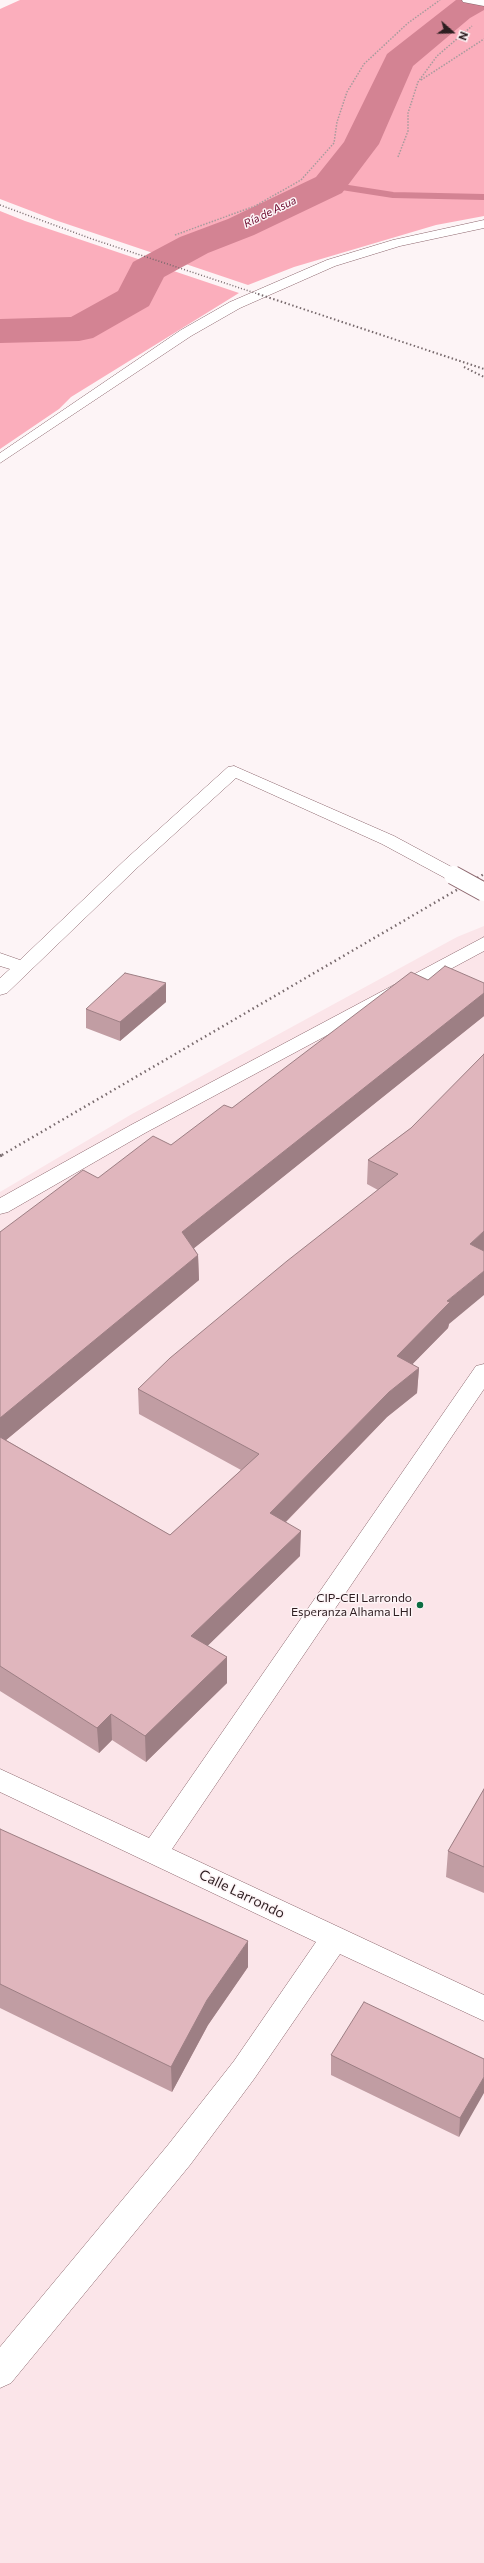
<!DOCTYPE html>
<html>
<head>
<meta charset="utf-8">
<style>
  body { margin:0 }
  #map { position:relative; width:484px; height:2563px; overflow:hidden; background:#fdf4f6; font-family:Commissioner,sans-serif }
  canvas { display:block }
  .north { position:absolute; left:432px; top:12px; width:40px; height:40px; -webkit-text-stroke:3px #fdf4f6; paint-order:stroke; rotate:110deg; font-size:11px; font-weight:700; line-height:16px; text-align:center; color:#2d1d20 }
  .north::after { content:''; display:block; margin:auto; width:14px; height:18px; background:#2d1d20; clip-path:polygon(50% 0,100% 100%,50% 72%,0 100%) }
</style>
</head>
<body>
<div id="map">
<canvas width="484" height="2563"></canvas>
<div class="north">N</div>
</div>
<script>
const ctx = document.querySelector('canvas').getContext('2d');
ctx.lineJoin = 'round';
function fill(path, color) { ctx.fillStyle = color; ctx.fill(path, 'evenodd'); }
const poly = rows => new Path2D(rows.map(r => 'M' + r).join(''));
function stroke(path, color, width, dash) { ctx.strokeStyle = color; ctx.lineWidth = width; ctx.lineCap = dash ? 'butt' : 'round'; ctx.setLineDash(dash || []); ctx.stroke(path); }
function label(font, color, halo, rows, align = 'center') {
  ctx.font = font + ' Commissioner,sans-serif'; ctx.lineWidth = 3; ctx.setLineDash([]); ctx.textBaseline = 'middle'; ctx.strokeStyle = halo; ctx.fillStyle = color; for (const [text, x, y, turn = 0] of rows) {
    ctx.save(); ctx.translate(x, y); ctx.rotate((+turn || 0) * Math.PI / 180); ctx.textAlign = isNaN(turn) ? turn : align; if (halo) ctx.strokeText(text, 0, 0); ctx.fillText(text, 0, 0); ctx.restore();
  }
}
const built = poly([
  [484,926,484,2563,0,2563,0,1192,132,1114,457,937]
]);
const green = poly([
  [20,0,484,0,484,216,436,225,294,267,248,285,55,220,0,199,0,9],
  [0,211,25,221,239,293,71,397,59,409,0,449]
]);
const stream = poly([
  [329,185,393,195,484,197]
]);
const river = poly([
  [456,0,484,0,484,10,470,18,413,66,379,144,342,193,254,235,208,253,164,277,149,306,93,338,79,341,0,343,0,319,71,317,118,291,133,262,180,237,228,219,316,177,344,142,387,54,456,0]
]);
const path = poly([
  [421,80,484,39],
  [398,157,408,131,408,113,418,82,437,56,472,26],
  [175,235,255,206,301,180,334,143,337,122,347,92,364,64,408,23,440,0]
]);
const minor = poly([
  [462,0,484,0,484,6,463,2,462,0],
  [484,220,484,228,400,246,335,266,240,308,191,336,0,463,0,453,181,330,230,302,327,260,393,240,484,220],
  [234,766,394,836,459,871,462,875,459,879,447,879,382,844,236,778,138,867,7,993,0,995,0,978,10,969,0,966,0,953,20,960,126,859,228,767,234,766],
  [484,937,484,951,145,1133,8,1212,0,1214,0,1198,131,1125,484,937],
  [484,1364,484,1389,172,1849,484,1995,484,2021,340,1954,254,2079,190,2165,11,2383,0,2388,0,2347,168,2145,234,2061,316,1942,0,1792,0,1769,149,1838,476,1366,484,1364]
]);
const railFar3 = poly([
  [0,205,92,239,261,295]
]);
const railFar2 = poly([
  [258,294,484,369],
  [464,367,484,377]
]);
const railFar1 = poly([
  [2,1155,484,874]
]);
const rail = poly([
  [0,1156,4,1154]
]);
const minorBridge = poly([
  [453,875,484,892]
]);
const wall = poly([
  [428,980,484,983,484,1016,194,1248,198,1255,199,1280,6,1440,170,1535,241,1470,139,1414,138,1389,378,1190,367,1184,368,1160,411,1128,449,1324,448,1328,412,1364,419,1368,417,1393,387,1417,286,1522,300,1556,207,1646,227,1657,227,1683,146,1762,112,1740,99,1753,0,1691,0,1232,98,1178,171,1145,232,1108],
  [166,1002,120,1041,86,1028,86,1009],
  [484,1789,484,1893,446,1877,448,1851],
  [0,1829,248,1967,208,2025,172,2092,0,2008],
  [331,2055,484,2059,459,2137,331,2075]
]);
const shadedWall = poly([
  [166,983,166,1002,120,1041,120,1022],
  [484,993,484,1016,183,1257,182,1232],
  [484,1231,484,1254,470,1244],
  [198,1255,199,1280,0,1445,0,1418],
  [484,1271,484,1295,449,1324,448,1328,396,1381,397,1356,447,1301],
  [419,1368,417,1393,387,1417,269,1539,270,1513,389,1392],
  [301,1531,300,1556,191,1662,191,1636],
  [227,1657,227,1683,146,1762,145,1736],
  [111,1714,112,1740,99,1753,97,1728],
  [248,1941,248,1967,208,2025,172,2092,171,2067,207,2000],
  [484,2077,484,2093,459,2137,460,2118]
]);
const building = poly([
  [445,966,484,983,484,993,182,1232,198,1255,0,1418,0,1232,83,1170,98,1178,153,1136,171,1145,224,1105,232,1108,411,972,428,980,445,966],
  [125,973,166,983,120,1022,86,1009,125,973],
  [484,1054,484,1231,470,1244,484,1251,484,1271,447,1301,450,1302,397,1356,419,1368,389,1392,270,1513,301,1531,191,1636,227,1657,145,1736,111,1714,97,1728,0,1666,0,1437,170,1535,259,1454,138,1389,170,1358,287,1261,398,1174,368,1160,411,1128,484,1054],
  [484,1789,484,1867,448,1851,484,1789],
  [0,1829,248,1941,207,2000,171,2067,0,1984,0,1829],
  [364,2002,484,2059,484,2077,460,2118,331,2055,364,2002]
]);
const markers = [
  [420,1605,4,"#0c6d42"]
];
const farWaternames = [
  ["Ría de Asua",270,212,-26]
];
const poiNames = [
  ["CIP-CEI Larrondo",412,1598],
  ["Esperanza Alhama LHI",412,1612]
];
const nearStreetnames = [
  ["Calle Larrondo",242,1894,26]
];
fill(built, '#fbe5e9');
fill(green, '#fbaebc');
stroke(stream, '#d38393', 6);
fill(river, '#d38393');
stroke(minor, '#8c666d', 1);
stroke(path, '#a79b9d', 1.5, [1.5, 1.5]);
fill(minor, '#fff');
stroke(railFar3, '#77696c', 1.5, [1, 2]);
stroke(railFar2, '#77696c', 2, [1.5, 2.5]);
stroke(railFar1, '#77696c', 2.5, [1.5, 3.5]);
stroke(rail, '#77696c', 3, [2, 4.5]);
stroke(minorBridge, '#8c666d', 20, []);
stroke(minorBridge, '#fff', 18);
fill(wall, '#c19da3');
fill(shadedWall, '#9d7f84');
fill(building, '#e0b6bd');
stroke(building, '#9d7f84', 1);
for (const [x, y, r, color] of markers) { const dot = new Path2D(); dot.arc(x, y, r, 0, 2 * Math.PI); ctx.fillStyle = color; ctx.fill(dot); stroke(dot, '#fdf4f6', 1.5); }
label('italic 11px', '#6c092e', '#fdf4f6', farWaternames);
label('12px', '#2d1d20', '#fdf4f6', poiNames, 'right');
label('14px', '#2d1d20', '#fdf4f6', nearStreetnames);
</script>
</body>
</html>
